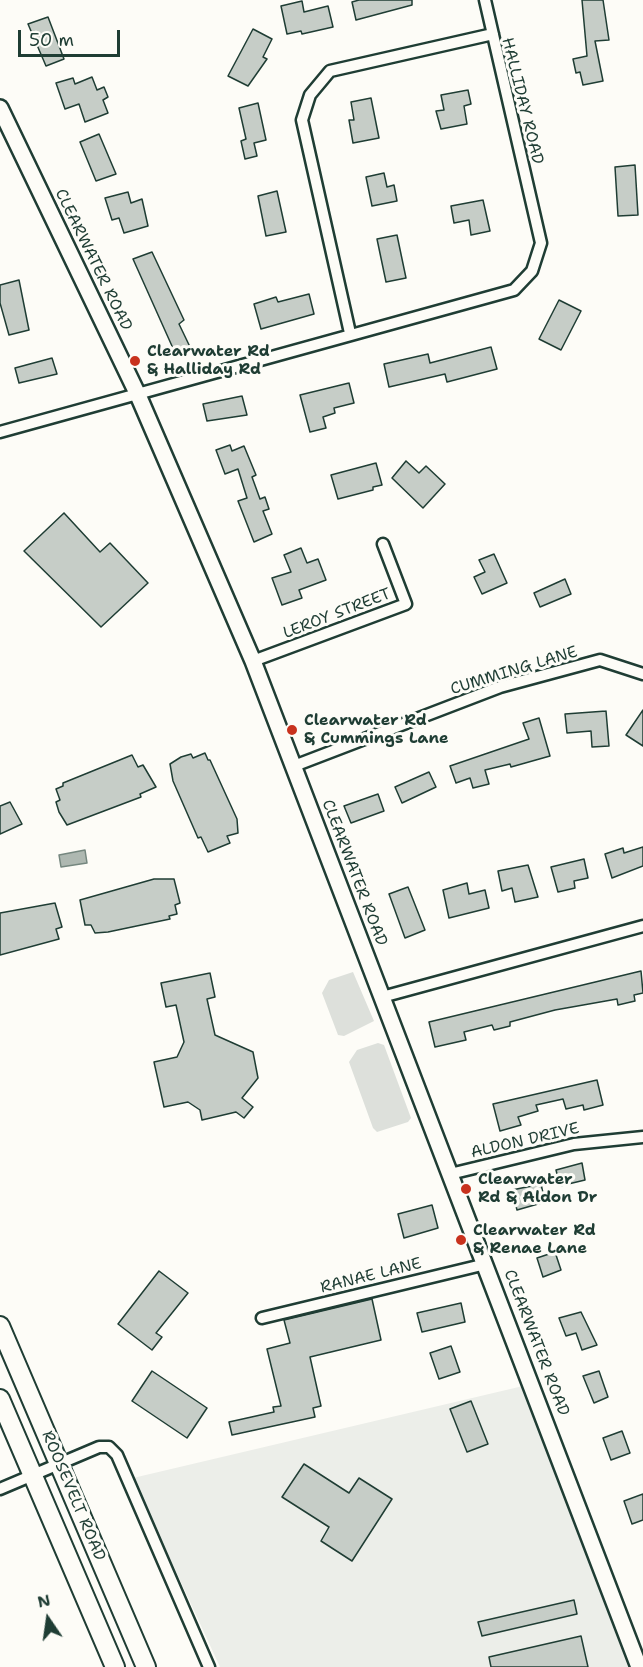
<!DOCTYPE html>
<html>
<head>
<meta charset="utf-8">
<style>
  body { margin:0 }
  #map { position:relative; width:643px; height:1667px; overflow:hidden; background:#fdfcf7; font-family:"Shantell Sans",sans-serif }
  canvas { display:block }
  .north { position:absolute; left:18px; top:1589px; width:60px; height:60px; -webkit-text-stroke:4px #fdfcf7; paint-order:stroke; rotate:347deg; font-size:16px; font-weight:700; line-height:24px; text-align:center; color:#1f3d34 }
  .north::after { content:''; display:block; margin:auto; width:21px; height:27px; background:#1f3d34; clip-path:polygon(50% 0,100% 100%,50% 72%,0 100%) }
  .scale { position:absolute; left:18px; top:30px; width:102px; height:27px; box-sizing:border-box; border:3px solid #1f3d34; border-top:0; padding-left:8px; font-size:18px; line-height:21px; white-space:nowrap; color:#1f3d34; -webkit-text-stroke:4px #fdfcf7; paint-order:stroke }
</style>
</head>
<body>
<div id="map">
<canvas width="643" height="1667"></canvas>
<div class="north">N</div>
<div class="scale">50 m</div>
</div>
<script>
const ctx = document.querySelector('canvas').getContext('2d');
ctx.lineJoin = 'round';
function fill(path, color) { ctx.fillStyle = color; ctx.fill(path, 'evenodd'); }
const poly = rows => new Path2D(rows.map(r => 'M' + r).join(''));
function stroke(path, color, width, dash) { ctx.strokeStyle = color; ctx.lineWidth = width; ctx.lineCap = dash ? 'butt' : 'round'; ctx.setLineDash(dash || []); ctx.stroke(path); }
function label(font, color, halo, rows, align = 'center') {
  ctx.font = font + ' "Shantell Sans",sans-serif'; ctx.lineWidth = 6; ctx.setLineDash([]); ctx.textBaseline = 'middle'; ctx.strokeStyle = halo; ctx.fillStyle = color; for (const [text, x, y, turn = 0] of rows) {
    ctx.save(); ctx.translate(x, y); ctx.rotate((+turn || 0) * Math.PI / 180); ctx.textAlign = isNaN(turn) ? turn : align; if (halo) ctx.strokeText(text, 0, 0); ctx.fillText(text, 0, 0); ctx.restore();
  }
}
const built = poly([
  [523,1386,628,1667,220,1667,133,1478]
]);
const green = poly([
  [353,972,374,1021,344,1036,338,1035,322,993,329,980],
  [378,1043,384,1045,411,1118,408,1122,377,1132,373,1128,349,1062,357,1050]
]);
const water = poly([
  [85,850,87,863,61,867,59,855,85,850]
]);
const building = poly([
  [359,0,412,0,412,5,356,20,352,2,359,0],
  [582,0,603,0,609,40,595,41,603,81,583,85,580,72,576,73,573,59,587,56,582,0],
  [302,1,304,12,328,6,333,27,302,34,301,31,287,34,281,6,302,1],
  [48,17,64,59,46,66,28,24,48,17],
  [253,29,272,39,263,57,267,59,248,86,228,76,253,29],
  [92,77,97,90,104,87,108,97,103,100,108,113,85,122,79,104,65,109,56,83,73,78,75,84,92,77],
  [468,90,471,104,464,106,467,124,441,129,436,111,444,110,441,95,468,90],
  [371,98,379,138,353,143,349,120,354,120,351,102,371,98],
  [258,103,266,140,254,143,257,156,245,159,241,141,246,139,239,108,258,103],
  [99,134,116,174,96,181,80,142,99,134],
  [635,165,638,215,618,216,615,167,635,165],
  [384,173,387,187,394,185,397,201,372,206,366,177,384,173],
  [277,191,286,232,266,236,258,196,277,191],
  [128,192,131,203,142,199,148,226,124,233,119,218,112,220,105,198,128,192],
  [483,200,490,231,471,235,469,220,454,223,451,206,483,200],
  [397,235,406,278,386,282,377,239,397,235],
  [152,252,184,320,179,324,191,349,176,355,133,259,152,252],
  [19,280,29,330,9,335,0,303,0,285,19,280],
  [309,294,314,314,261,329,254,304,276,297,278,302,309,294],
  [559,300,581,311,561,350,539,339,559,300],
  [491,347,497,369,447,382,445,374,389,387,384,364,428,354,430,363,491,347],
  [52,358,57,374,19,383,15,368,52,358],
  [349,383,354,403,334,408,335,413,323,417,326,428,310,432,300,395,349,383],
  [242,396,247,415,207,421,203,404,242,396],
  [230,445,232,451,244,446,256,475,252,477,260,499,265,497,269,509,263,511,272,534,254,542,238,501,247,498,238,469,225,474,216,450,230,445],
  [406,461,419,473,426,466,445,484,423,508,392,478,406,461],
  [376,463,382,485,373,487,373,490,338,499,331,475,376,463],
  [64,513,100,552,110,543,148,583,101,627,24,551,64,513],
  [301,548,307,563,318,559,326,580,299,590,302,598,282,605,272,578,291,572,284,555,301,548],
  [494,554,507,583,482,594,474,577,485,572,479,560,494,554],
  [565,579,571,594,540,607,534,593,565,579],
  [643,710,643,746,626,735,643,710],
  [606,711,609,746,592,747,591,731,567,733,565,714,606,711],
  [539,718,550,756,511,767,510,764,485,770,489,784,473,788,470,778,456,783,450,766,529,739,523,723,539,718],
  [205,753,208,760,210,760,237,819,238,833,227,836,230,843,208,852,201,837,198,838,173,781,170,764,181,757,191,754,193,758,205,753],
  [132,755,138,767,143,765,156,787,140,794,141,797,67,825,59,812,56,802,60,800,56,789,63,786,63,783,132,755],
  [429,772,436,787,402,803,395,787,429,772],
  [378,794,384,811,351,823,344,806,378,794],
  [10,802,22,824,0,834,0,806,10,802],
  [643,847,643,866,612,878,605,854,623,848,624,853,643,847],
  [584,859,588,878,574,881,575,888,558,892,551,867,584,859],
  [528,865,538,897,515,902,512,888,502,891,498,871,528,865],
  [154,879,174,879,180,903,175,905,177,914,169,916,170,919,108,932,95,933,91,925,85,925,80,900,154,879],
  [467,883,469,894,485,890,489,908,449,918,443,890,467,883],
  [408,887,425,930,405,938,389,894,408,887],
  [55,903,62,927,56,929,59,939,0,955,0,913,55,903],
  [641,971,643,993,634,995,635,1001,618,1005,617,999,555,1010,510,1022,510,1026,494,1030,492,1025,464,1032,466,1040,435,1047,429,1022,641,971],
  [210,973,215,997,207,999,215,1035,253,1052,258,1078,242,1098,253,1107,244,1118,236,1112,202,1120,200,1110,188,1102,164,1107,154,1062,177,1057,184,1042,176,1005,166,1007,161,983,210,973],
  [597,1080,603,1105,584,1110,583,1105,566,1109,563,1099,536,1105,538,1111,518,1117,521,1125,500,1131,493,1104,597,1080],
  [582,1163,585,1180,560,1186,556,1170,582,1163],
  [541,1184,545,1202,517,1210,512,1190,541,1184],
  [432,1205,438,1228,404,1238,398,1214,432,1205],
  [555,1252,561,1270,543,1277,537,1258,555,1252],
  [159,1271,188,1293,156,1333,162,1337,152,1350,118,1324,159,1271],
  [372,1299,381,1340,310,1357,321,1406,313,1408,315,1417,232,1435,229,1422,274,1412,273,1407,281,1406,267,1349,290,1343,284,1320,372,1299],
  [461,1303,465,1322,422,1332,417,1313,461,1303],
  [581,1312,597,1345,582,1350,576,1333,566,1336,559,1318,581,1312],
  [451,1346,460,1372,439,1379,430,1353,451,1346],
  [152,1371,207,1408,187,1438,132,1401,152,1371],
  [599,1371,608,1397,594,1403,583,1376,599,1371],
  [471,1401,488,1444,467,1452,450,1409,471,1401],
  [622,1431,630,1453,611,1460,603,1438,622,1431],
  [304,1464,349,1493,359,1478,392,1499,352,1561,321,1541,329,1527,282,1497,304,1464],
  [643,1494,643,1520,632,1524,624,1501,643,1494],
  [574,1600,577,1614,482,1636,478,1622,574,1600],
  [581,1636,588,1667,491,1667,489,1657,581,1636]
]);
const street = poly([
  [350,333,302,120,310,95,330,71,493,34],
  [0,432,514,290,532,271,541,243,485,0],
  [253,661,406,604,383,544],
  [294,766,500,687,600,660,643,674],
  [382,997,643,926],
  [450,1174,574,1144,643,1137],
  [262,1318,486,1264],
  [0,1489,99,1447,109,1447,117,1455,209,1667]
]);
const secondary = poly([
  [0,108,138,395,253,661,639,1667]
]);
const primary = poly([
  [0,1326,146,1667],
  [0,1399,115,1667]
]);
const markers = [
  [135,361,6,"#c8321e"],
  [292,730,6,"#c8321e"],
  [466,1189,6,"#c8321e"],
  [461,1240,6,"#c8321e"]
];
const streetNames = [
  ["HALLIDAY ROAD",522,101,76],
  ["CLEARWATER ROAD",93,260,64],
  ["LEROY STREET",337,614,-21],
  ["CUMMING LANE",514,671,-17],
  ["CLEARWATER ROAD",354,873,69],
  ["ALDON DRIVE",525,1141,-13],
  ["RANAE LANE",371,1276,-14],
  ["CLEARWATER ROAD",536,1343,69],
  ["ROOSEVELT ROAD",73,1496,67]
];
const poiNames = [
  ["Clearwater Rd",147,352],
  ["& Halliday Rd",147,370],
  ["Clearwater Rd",304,721],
  ["& Cummings Lane",304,739],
  ["Clearwater",478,1180],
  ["Rd & Aldon Dr",478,1198],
  ["Clearwater Rd",473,1231],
  ["& Renae Lane",473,1249]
];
fill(built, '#eceee9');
fill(green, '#dde0db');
fill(water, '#aeb8b1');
stroke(water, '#75877f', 1.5);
fill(building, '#c6cdc7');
stroke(building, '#1f3d34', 1.5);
stroke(street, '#1f3d34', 15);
stroke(secondary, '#1f3d34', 20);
stroke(primary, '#1f3d34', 22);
stroke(street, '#fdfcf7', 10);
stroke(secondary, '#fdfcf7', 15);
stroke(primary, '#fdfcf7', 18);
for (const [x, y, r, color] of markers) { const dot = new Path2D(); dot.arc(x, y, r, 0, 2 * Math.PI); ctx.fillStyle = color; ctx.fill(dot); stroke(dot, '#fdfcf7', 2); }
label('16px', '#1f3d34', '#fdfcf7', streetNames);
label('bold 16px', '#1f3d34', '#fdfcf7', poiNames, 'left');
</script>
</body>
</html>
